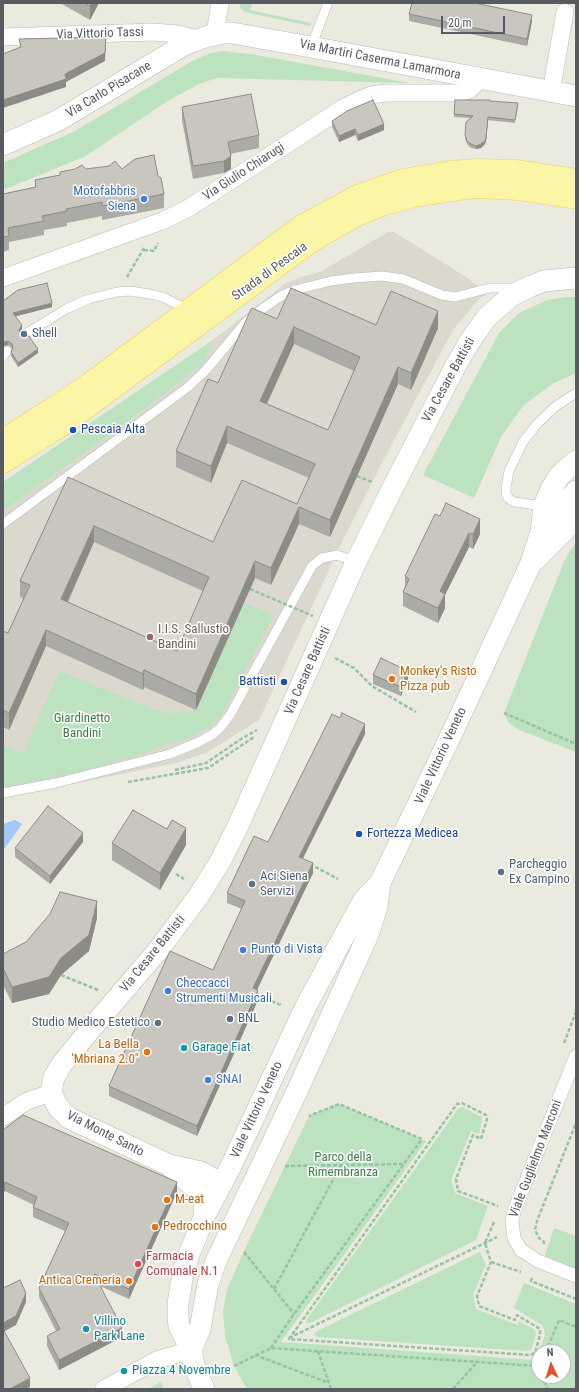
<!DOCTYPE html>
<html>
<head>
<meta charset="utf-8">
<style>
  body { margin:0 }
  #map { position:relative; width:579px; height:1392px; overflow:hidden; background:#ebeadf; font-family:"Roboto Condensed",sans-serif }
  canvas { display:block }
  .frame { position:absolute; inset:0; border:4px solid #585b60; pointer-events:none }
  .north { position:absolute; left:531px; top:1344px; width:40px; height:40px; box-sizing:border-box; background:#fff; border:1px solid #bcbdbf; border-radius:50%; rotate:356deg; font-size:11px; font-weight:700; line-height:16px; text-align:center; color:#585b60 }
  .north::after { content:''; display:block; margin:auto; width:14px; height:18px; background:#e05130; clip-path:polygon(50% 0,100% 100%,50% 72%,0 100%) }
  .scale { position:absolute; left:441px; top:16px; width:64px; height:18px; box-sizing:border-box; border:2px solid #585b60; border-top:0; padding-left:5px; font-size:12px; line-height:14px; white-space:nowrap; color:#585b60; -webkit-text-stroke:3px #fff; paint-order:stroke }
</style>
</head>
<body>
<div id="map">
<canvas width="579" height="1392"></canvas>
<div class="frame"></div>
<div class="north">N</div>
<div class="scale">20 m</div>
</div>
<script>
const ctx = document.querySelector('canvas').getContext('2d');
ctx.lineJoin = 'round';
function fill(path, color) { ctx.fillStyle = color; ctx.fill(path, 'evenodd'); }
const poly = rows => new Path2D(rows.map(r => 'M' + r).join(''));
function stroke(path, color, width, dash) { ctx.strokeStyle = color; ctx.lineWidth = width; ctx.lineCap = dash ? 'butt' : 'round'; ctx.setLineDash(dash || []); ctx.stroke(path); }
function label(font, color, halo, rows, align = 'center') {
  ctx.font = font + ' "Roboto Condensed",sans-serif'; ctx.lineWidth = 3; ctx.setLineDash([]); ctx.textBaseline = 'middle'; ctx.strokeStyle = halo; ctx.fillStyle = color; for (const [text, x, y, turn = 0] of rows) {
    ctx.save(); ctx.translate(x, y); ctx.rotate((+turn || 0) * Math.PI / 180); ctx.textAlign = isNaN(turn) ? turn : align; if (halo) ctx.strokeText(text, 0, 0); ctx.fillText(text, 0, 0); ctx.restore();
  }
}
const education = poly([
  [388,232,394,232,463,275,488,293,479,299,453,330,383,461,342,542,259,720,206,753,176,763,3,798,3,511,118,429,198,368,205,360,213,340,286,283,301,277,320,272]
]);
const green = poly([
  [240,3,252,3,250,10,311,23,310,26,245,12,240,8],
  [223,51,256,55,410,83,217,78,199,84,166,102,86,156,3,190,3,163,75,131,194,60,211,53],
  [565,297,576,297,576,373,552,384,523,406,501,437,474,498,423,475,499,333,519,313,547,300],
  [213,340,205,360,198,368,118,429,3,511,3,482],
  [576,543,576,752,517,729,508,722,504,713,563,564,571,549],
  [245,603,274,615,226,707,221,716,211,726,193,736,120,761,19,786,3,788,3,745,23,753,59,671,158,711,174,713,195,710],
  [339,1104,426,1141,281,1342,533,1360,539,1353,539,1376,563,1376,563,1352,539,1352,545,1334,544,1329,542,1325,514,1308,524,1283,576,1304,576,1389,247,1389,234,1366,225,1336,223,1310,228,1287,244,1251,309,1116],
  [462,1107,482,1117,482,1120,479,1134,471,1131,451,1180,455,1193,488,1206,476,1240,310,1323,306,1323,307,1319,458,1109],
  [554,1228,576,1236,576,1269,545,1256],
  [480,1252,486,1265,473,1294,476,1309,518,1325,519,1321,535,1330,536,1335,531,1350,527,1351,318,1337,314,1335,317,1331],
  [161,1382,164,1389,148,1389]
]);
const water = poly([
  [15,820,22,824,5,848,3,847,3,824]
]);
const path = poly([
  [144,250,154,251,158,243],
  [127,277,144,248],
  [357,476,372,482],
  [335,658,354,668,372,686,416,712],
  [504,713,576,744],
  [175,770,206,763,241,739,257,730],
  [128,782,208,768,254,737],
  [310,864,338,879],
  [176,874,184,879],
  [61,975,98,990],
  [255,994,281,1005],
  [564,1043,576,1012],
  [285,1166,404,1164],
  [494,1222,485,1243,491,1262,477,1296,479,1306,515,1320,517,1315,540,1329,540,1335,535,1353,530,1355,289,1339,457,1104,462,1103,486,1115,487,1119,481,1139,473,1135,456,1179,458,1191,498,1206],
  [544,1244,544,1242,539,1238,535,1230,537,1221,576,1123],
  [244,1252,294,1314],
  [491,1262,521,1272],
  [532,1278,531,1281,576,1299],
  [274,1289,341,1165],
  [289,1338,497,1237],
  [271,1348,294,1314,422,1139,339,1104,309,1116],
  [318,1351,331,1389],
  [546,1352,559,1320,576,1327],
  [255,1355,329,1383],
  [234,1366,271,1348,537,1366,539,1364],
  [541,1376,548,1389],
  [453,1389,477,1362]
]);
const service = poly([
  [311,47,328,3],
  [25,334,68,308,89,299,117,292,130,291,155,295,165,298,188,310],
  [3,356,7,351],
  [544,506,514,502,508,498,506,493,506,488,509,471,523,442,537,424,556,406,576,393],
  [3,524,188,387,206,370,246,322,262,309,281,296,295,290,331,281,354,278,382,276,403,279,442,295,455,297,490,288,517,288],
  [3,793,56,783,170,754,199,742,213,734,220,728,230,715,312,566,322,558,337,555,356,562]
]);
const pedestrian = poly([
  [576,1056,514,1211,512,1221,514,1238,521,1250,538,1261,576,1276]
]);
const minor = poly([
  [215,34,220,3],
  [3,37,152,32,178,34,196,39],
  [551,92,565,12],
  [3,278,162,221,187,209,343,108,364,98,371,95,386,93,460,93,469,90,481,79],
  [3,1117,27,1101,51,1093],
  [104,1389,157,1360,191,1350]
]);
const tertiary = poly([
  [3,145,59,120,184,45,205,37,223,33,232,33,311,47,576,96],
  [541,532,576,491],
  [532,563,576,519],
  [171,1167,193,1186,202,1196,204,1201,205,1215],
  [222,1184,201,1172,169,1165,69,1118,58,1107,51,1093,54,1077,62,1064,79,1043,160,948,200,894,221,860,237,828,356,562,391,491,456,365,470,341,487,317,511,296,531,286,544,281,576,278],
  [191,1350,200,1329,208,1284,216,1261,299,1087,368,935,377,907,380,883],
  [204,1389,194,1365,191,1350,179,1326,178,1318,178,1304,183,1273,188,1257,196,1237,205,1215,231,1166,306,1006,357,912,364,900,380,883,454,729,531,563,541,532,544,506,551,489,560,475,576,461]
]);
const primary = poly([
  [3,440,57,406,84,388,302,226,358,196,403,180,451,172,477,170,515,171,576,180],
  [3,462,68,421,91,404,299,250,318,237,357,215,384,204,414,196,466,188,482,187,518,189,576,198]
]);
const pathBridge = poly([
  [250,589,313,616]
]);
const wall = poly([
  [60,3,99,3,90,20],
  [409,14,532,21,527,46,409,21],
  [490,101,518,106,515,123,488,120,486,141,485,144,481,148,476,149,471,148,467,144,465,138,465,135,470,118,454,117,454,114],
  [182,107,259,135,259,148,230,154,231,169,224,173,193,179,182,120],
  [332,121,384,130,358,141,355,135,339,142,332,127],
  [86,169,122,169,158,176,164,194,164,208,102,220,102,216,67,223,67,226,44,230,44,235,9,242,9,250,3,252,3,194,35,187,35,180,60,175,60,172],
  [3,301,52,307,16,316,22,329,20,332,20,333,38,353,18,367,11,356,11,352,12,348,8,345,4,346,3,345],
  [277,319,438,328,411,390,398,384,330,537,299,524,271,585,255,578,196,710,144,687,143,690,46,646,9,730,3,727,3,631,8,633,24,599,20,597,20,581,68,477,213,542,297,504,309,478,227,443,211,483,176,467,176,451,218,383],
  [294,344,354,371,328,430,267,404],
  [94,542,203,591,177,651,68,602],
  [440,516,480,534,473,549,469,547,445,595,445,608,438,623,403,606,403,592,405,587,405,576],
  [373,675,408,679,401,696,373,684],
  [365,734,303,858,313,873,257,990,258,1000,197,1136,109,1096,109,1086,213,970,242,909,227,903,227,893,268,842],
  [83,842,50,884,15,857,15,848],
  [112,843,186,845,160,890,112,860],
  [97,918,89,951,61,975,49,994,12,1003,3,985,3,954],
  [3,1130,177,1192,129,1299,100,1286,122,1337,59,1370,47,1346,47,1336,56,1331,39,1297,39,1288,65,1231,33,1217,33,1207,34,1205,5,1191]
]);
const shadedWall = poly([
  [91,3,99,3,90,20,90,6],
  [532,15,532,21,527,46,527,39],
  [106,37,105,61,66,82,66,87,3,108,3,100,65,74],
  [488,120,486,141,485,144,481,148,476,149,476,146],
  [384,124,384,130,358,141,358,135],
  [355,129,355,135,339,142,339,136],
  [231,156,231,169,224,173,224,161],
  [52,303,52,307,13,317,13,313],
  [438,311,438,328,411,390,411,373],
  [22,325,22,329,19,334,19,330],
  [294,327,294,344,260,418,260,401],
  [8,341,8,345,4,346,4,342],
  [38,349,38,353,18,367,18,363],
  [398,367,398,384,330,537,330,520],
  [227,426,227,443,211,483,211,466],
  [299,507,299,524,271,585,271,568],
  [480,519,480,534,473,549,473,534],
  [94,526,94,542,61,616,61,599],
  [469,533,469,547,445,595,445,608,438,623,438,608,440,591],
  [255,561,255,578,196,710,196,694],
  [46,630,46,646,9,730,9,713],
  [144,670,144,687,143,690,143,674],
  [408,671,408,679,401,696,401,687],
  [365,724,365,734,299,866,299,857],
  [186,828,186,845,160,890,160,873],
  [83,833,83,842,50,884,50,876],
  [313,863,313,873,253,998,253,988],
  [97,901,97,918,89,951,61,975,49,994,12,1003,12,987,61,958],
  [258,990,258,1000,197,1136,197,1126],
  [5,1182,5,1191,3,1193,3,1183],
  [177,1182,177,1192,129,1299,129,1289],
  [26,1293,26,1302,16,1325,3,1332,3,1323],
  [122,1328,122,1337,59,1370,59,1360],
  [30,1378,30,1387,26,1389,10,1389]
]);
const building = poly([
  [84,3,91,3,90,6,84,3],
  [412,3,475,3,532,15,527,39,409,14,412,3],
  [106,37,105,53,65,74,66,79,3,100,3,54,21,47,19,39,106,37],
  [251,94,259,135,228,142,231,156,224,161,193,166,182,107,251,94],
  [373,100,384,124,358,135,355,129,339,136,332,121,347,111,373,100],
  [455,100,490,100,490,101,518,103,515,120,488,117,486,138,485,141,481,144,476,146,471,144,467,141,465,135,466,122,473,116,454,114,455,100],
  [154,155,158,176,161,178,164,194,102,206,102,202,66,209,67,211,42,216,44,221,8,228,9,236,3,237,3,194,36,187,35,180,60,175,60,172,75,169,82,165,86,169,109,166,115,161,122,169,135,159,154,155],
  [47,283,52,303,13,313,22,325,19,330,20,333,25,336,28,335,38,349,18,363,11,352,13,348,12,344,8,341,4,342,3,341,3,301,18,290,47,283],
  [291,288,376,325,391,291,438,311,411,373,398,367,330,520,299,507,271,568,255,561,196,694,144,670,143,674,46,630,9,713,3,710,3,631,8,633,30,585,20,581,68,477,213,542,242,480,297,504,315,464,227,426,211,466,176,451,208,379,218,383,251,309,252,308,277,319,291,288],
  [294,327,360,357,328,430,260,401,294,327],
  [94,526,209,577,177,651,61,599,94,526],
  [446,503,480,519,473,534,469,533,440,591,445,594,438,608,403,592,409,579,405,576,435,514,440,516,446,503],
  [381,658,408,671,401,687,373,675,381,658],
  [342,713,365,724,299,857,313,863,253,988,258,990,197,1126,109,1086,170,951,213,970,245,901,227,893,254,836,268,842,332,714,340,718,342,713],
  [48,806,83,833,50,876,15,848,48,806],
  [133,810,167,829,172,820,186,828,160,873,112,843,133,810],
  [60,892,97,901,89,935,61,958,49,977,12,987,3,968,3,954,26,942,50,914,60,892],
  [23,1115,177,1182,129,1289,94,1274,122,1328,59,1360,47,1336,60,1329,39,1288,69,1223,33,1207,37,1197,5,1182,3,1183,3,1130,23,1115],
  [20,1280,26,1293,16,1316,3,1323,3,1288,20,1280],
  [3,1329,30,1378,10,1389,3,1389,3,1329]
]);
const markers = [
  [144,199,4,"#3f7fe0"],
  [24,334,4,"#5c6f8a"],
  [73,430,4,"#1a4fb4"],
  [150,637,4,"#8d6e63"],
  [392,679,4,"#e8710a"],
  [284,682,4,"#1a4fb4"],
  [359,834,4,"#1a4fb4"],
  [501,872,4,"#5c6f8a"],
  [252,884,4,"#5c6f8a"],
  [243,950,4,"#3f7fe0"],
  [168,991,4,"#3f7fe0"],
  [230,1019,4,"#5c6f8a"],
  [158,1023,4,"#5c6f8a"],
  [184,1048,4,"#0f9aa8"],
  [147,1052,4,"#e8710a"],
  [208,1080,4,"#3f7fe0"],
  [167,1200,4,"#e8710a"],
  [155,1227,4,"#e8710a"],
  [138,1264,4,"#e0444e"],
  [129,1281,4,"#e8710a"],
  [86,1329,4,"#0f9aa8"],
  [124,1371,4,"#0f9aa8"]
];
const streetNames = [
  ["Via Vittorio Tassi",100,34,-2],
  ["Via Martiri Caserma Lamarmora",380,60,11],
  ["Via Carlo Pisacane",109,90,-31],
  ["Via Giulio Chiarugi",244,172,-33],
  ["Strada di Pescaia",270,272,-36],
  ["Via Cesare Battisti",449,380,-61],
  ["Via Cesare Battisti",308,671,-66],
  ["Viale Vittorio Veneto",441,756,-65],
  ["Via Cesare Battisti",153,954,-51],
  ["Viale Vittorio Veneto",257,1110,-65],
  ["Via Monte Santo",105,1134,27],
  ["Viale Guglielmo Marconi",536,1159,-69]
];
const shopNames = [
  ["Motofabbris",136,192,"right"],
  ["Siena",136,207,"right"],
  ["Punto di Vista",251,950],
  ["Checcacci",176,984],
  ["Strumenti Musicali",176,999],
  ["SNAI",216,1080]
];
const serviceNames = [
  ["Shell",32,334],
  ["Parcheggio",509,865],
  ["Ex Campino",509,880],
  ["Aci Siena",260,877],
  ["Servizi",260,892],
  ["BNL",238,1019],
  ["Studio Medico Estetico",150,1023,"right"]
];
const transitNames = [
  ["Pescaia Alta",81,430],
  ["Battisti",276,682,"right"],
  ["Fortezza Medicea",367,834]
];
const educationNames = [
  ["I.I.S. Sallustio",158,630],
  ["Bandini",158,645]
];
const foodNames = [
  ["Monkey's Risto",400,672],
  ["Pizza pub",400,687],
  ["La Bella",139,1045,"right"],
  ["'Mbriana 2.0\"",139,1060,"right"],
  ["M-eat",175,1200],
  ["Pedrocchino",163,1227],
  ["Antica Cremeria",121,1281,"right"]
];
const parkNames = [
  ["Giardinetto",82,719],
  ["Bandini",82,734],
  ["Parco della",343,1158],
  ["Rimembranza",343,1173]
];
const cultureNames = [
  ["Garage Fiat",192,1048],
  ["Villino",94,1322],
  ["Park Lane",94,1337],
  ["Piazza 4 Novembre",132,1371]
];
const healthNames = [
  ["Farmacia",146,1257],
  ["Comunale N.1",146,1272]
];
fill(education, '#dbd9ce');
fill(green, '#bce2c0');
fill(water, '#a0c9fb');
stroke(service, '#b7b9be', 10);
stroke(pedestrian, '#b7b9be', 14);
stroke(minor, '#b7b9be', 18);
stroke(tertiary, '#b7b9be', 22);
stroke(primary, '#ead159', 23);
stroke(path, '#96c2a7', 2.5, [4, 2]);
stroke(service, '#fff', 9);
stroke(pedestrian, '#fff', 13);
stroke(minor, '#fff', 17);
stroke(tertiary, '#fff', 21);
stroke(primary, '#fbf6a5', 22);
stroke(pathBridge, '#96c2a7', 2.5, [4, 2]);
fill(wall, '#acaaa4');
fill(shadedWall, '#8c8b86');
fill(building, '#c8c6bf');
stroke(building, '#8c8b86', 1);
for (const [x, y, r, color] of markers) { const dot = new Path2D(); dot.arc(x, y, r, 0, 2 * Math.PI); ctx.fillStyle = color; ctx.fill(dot); stroke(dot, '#fff', 1.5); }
label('13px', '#585b60', '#fff', streetNames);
label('13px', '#366cbe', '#fff', shopNames, 'left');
label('13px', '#4e5e75', '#fff', serviceNames, 'left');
label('13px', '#164399', '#fff', transitNames, 'left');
label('13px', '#785e54', '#fff', educationNames, 'left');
label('13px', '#c56008', '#fff', foodNames, 'left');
label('13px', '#378043', '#fff', parkNames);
label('13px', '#0d838f', '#fff', cultureNames, 'left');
label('13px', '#be3a42', '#fff', healthNames, 'left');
</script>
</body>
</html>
